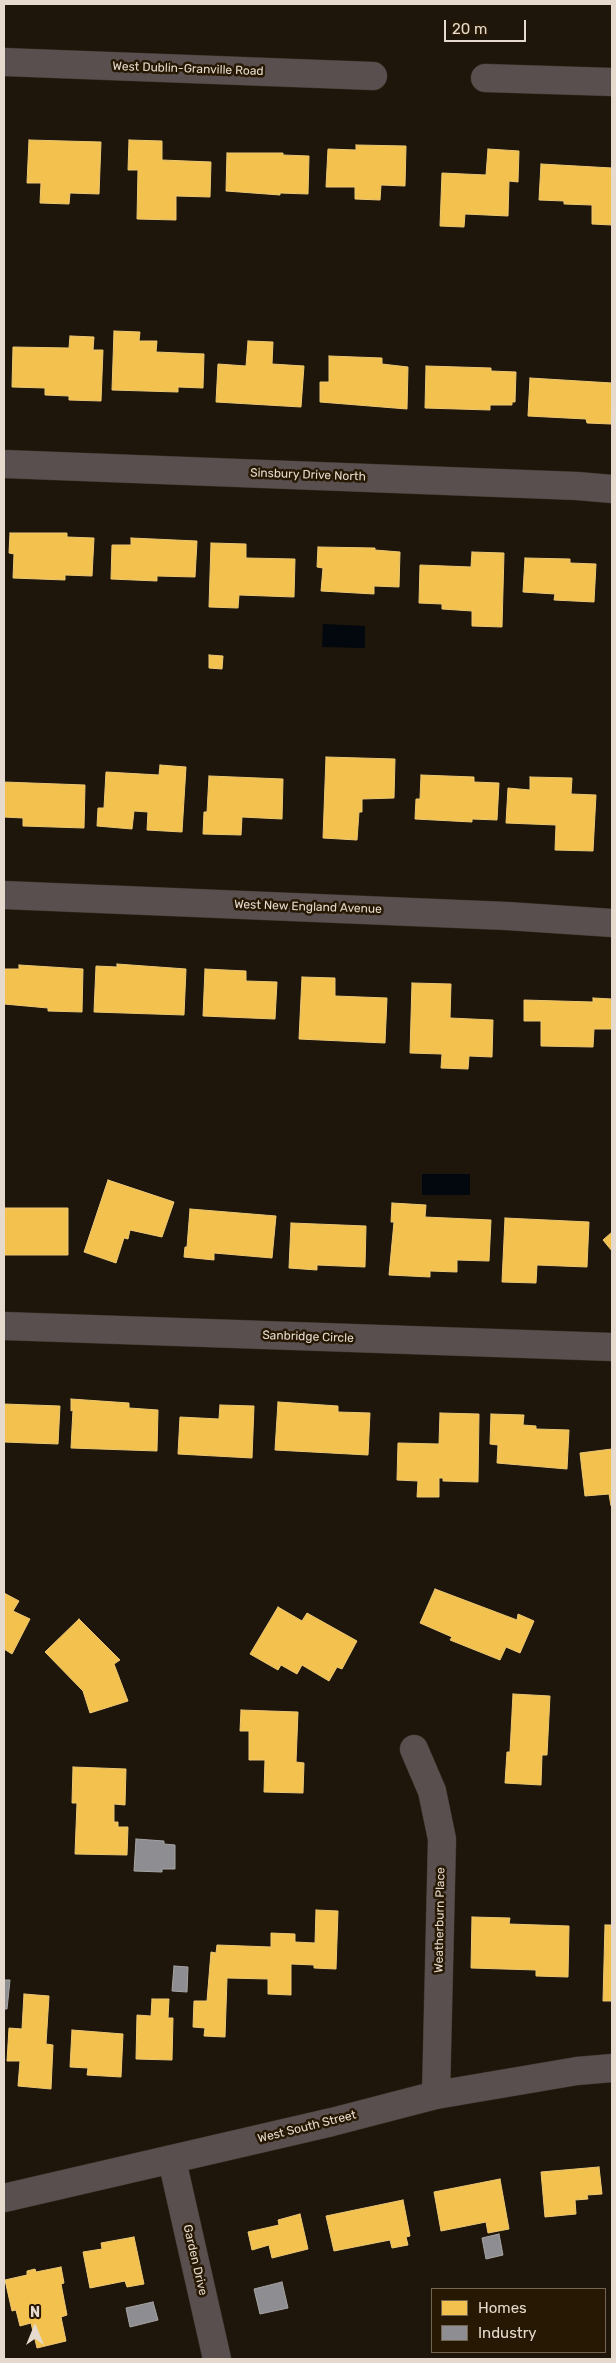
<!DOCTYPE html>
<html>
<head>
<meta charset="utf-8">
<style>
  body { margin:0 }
  #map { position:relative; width:616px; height:2363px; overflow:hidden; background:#1e160a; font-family:Rubik,sans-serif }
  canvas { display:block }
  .frame { position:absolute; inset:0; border:5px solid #e5dacd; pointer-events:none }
  .legend { position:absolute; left:431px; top:2288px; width:175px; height:65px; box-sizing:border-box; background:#261802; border:1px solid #726653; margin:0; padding:6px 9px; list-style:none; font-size:15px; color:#e5dacd }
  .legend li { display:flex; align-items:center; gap:10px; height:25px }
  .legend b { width:25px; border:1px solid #726653 }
  .north { position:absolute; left:10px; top:2303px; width:50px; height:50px; -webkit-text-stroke:4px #261802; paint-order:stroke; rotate:0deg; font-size:14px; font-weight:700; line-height:20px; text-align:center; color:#e5dacd }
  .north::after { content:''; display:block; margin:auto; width:18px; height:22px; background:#e5dacd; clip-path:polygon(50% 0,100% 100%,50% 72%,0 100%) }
  .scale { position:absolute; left:444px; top:20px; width:82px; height:22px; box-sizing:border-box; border:2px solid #e5dacd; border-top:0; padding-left:6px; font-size:15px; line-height:18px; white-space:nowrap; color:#e5dacd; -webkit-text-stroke:4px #261802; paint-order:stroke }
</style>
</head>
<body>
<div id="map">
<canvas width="616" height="2363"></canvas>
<div class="frame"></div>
<ul class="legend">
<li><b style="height:14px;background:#f2c14e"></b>Homes</li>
<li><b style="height:14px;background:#8d8d92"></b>Industry</li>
</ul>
<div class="north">N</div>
<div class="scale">20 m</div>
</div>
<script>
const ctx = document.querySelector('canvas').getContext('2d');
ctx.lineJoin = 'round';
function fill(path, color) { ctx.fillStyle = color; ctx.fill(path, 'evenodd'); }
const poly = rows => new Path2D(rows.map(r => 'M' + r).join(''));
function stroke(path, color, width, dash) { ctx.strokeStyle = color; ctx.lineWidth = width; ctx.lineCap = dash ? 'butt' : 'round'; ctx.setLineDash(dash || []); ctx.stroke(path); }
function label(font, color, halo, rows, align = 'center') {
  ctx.font = font + ' Rubik,sans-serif'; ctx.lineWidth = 5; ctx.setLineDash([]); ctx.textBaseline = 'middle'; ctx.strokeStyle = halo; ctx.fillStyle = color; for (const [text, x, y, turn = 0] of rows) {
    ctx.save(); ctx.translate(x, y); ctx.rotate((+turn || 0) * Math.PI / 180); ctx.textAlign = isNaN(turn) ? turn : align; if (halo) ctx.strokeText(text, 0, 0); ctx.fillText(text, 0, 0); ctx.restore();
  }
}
const water = poly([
  [323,624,365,626,365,648,322,647],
  [422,1174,470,1174,470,1195,422,1195]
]);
const homes = poly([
  [29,140,101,142,99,194,70,193,69,204,40,203,41,183,27,183,29,140],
  [129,140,162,141,162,160,211,162,210,197,176,196,176,220,137,219,138,170,128,170,129,140],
  [356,145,406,146,405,186,381,185,380,200,355,199,355,187,326,187,328,149,356,150,356,145],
  [488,149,519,151,518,182,509,181,508,216,465,214,464,227,440,226,442,173,486,175,488,149],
  [227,153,283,153,283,155,309,156,308,194,280,193,280,195,226,191,227,153],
  [541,164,612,168,612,225,592,224,592,205,564,204,564,201,539,200,541,164],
  [114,331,140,332,139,341,157,341,156,352,204,354,203,388,178,387,178,392,112,390,114,331],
  [70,336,94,337,93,350,103,350,101,401,69,400,69,396,45,395,45,388,12,387,13,347,69,348,70,336],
  [248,341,273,342,272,364,304,366,301,407,216,402,218,364,246,366,248,341],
  [329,356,382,358,382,364,408,367,407,409,320,402,320,382,329,382,329,356],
  [426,366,491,368,491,371,516,372,515,402,512,402,512,405,490,405,490,410,425,408,426,366],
  [530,378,612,383,611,424,587,423,586,419,528,416,530,378],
  [10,533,67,533,67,537,94,538,92,576,65,575,65,580,13,578,14,554,9,553,10,533],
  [131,538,197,541,195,577,157,576,157,581,111,579,112,545,131,545,131,538],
  [211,543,246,544,246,558,295,559,294,597,239,595,238,608,209,607,211,543],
  [318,547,375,548,375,550,400,552,399,587,374,586,374,594,321,591,323,568,317,567,318,547],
  [472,552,504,553,502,627,472,626,472,611,442,609,442,604,419,603,420,565,471,567,472,552],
  [525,558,570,559,570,563,596,564,594,602,554,600,555,594,523,592,525,558],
  [209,655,223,656,222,669,209,668,209,655],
  [326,757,395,759,394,798,362,799,362,812,359,812,357,840,323,838,326,757],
  [160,765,186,767,182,832,147,830,148,812,134,811,132,829,97,826,98,808,104,808,106,772,159,775,160,765],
  [421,775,474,777,474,782,499,783,497,820,472,819,472,822,415,819,416,799,420,799,421,775],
  [209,776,283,779,282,819,242,817,241,835,203,834,204,812,207,812,209,776],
  [530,777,572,778,571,794,596,795,593,851,555,850,556,825,506,823,508,788,530,790,530,777],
  [4,782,85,785,84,828,23,826,23,818,4,817,4,782],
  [117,964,186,969,184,1015,94,1012,96,966,117,967,117,964],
  [19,965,83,969,82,1012,48,1011,48,1008,4,1004,4,969,19,969,19,965],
  [205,969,246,971,246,981,277,982,275,1019,203,1016,205,969],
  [302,977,335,978,335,996,387,998,385,1043,299,1039,302,977],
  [412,983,451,984,450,1018,493,1020,492,1057,469,1056,468,1069,441,1068,442,1054,410,1053,412,983],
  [593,998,612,999,612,1029,594,1029,593,1047,541,1046,541,1021,524,1021,524,1000,593,1002,593,998],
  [108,1180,174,1202,162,1237,130,1230,128,1239,124,1238,116,1263,84,1252,108,1180],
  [392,1203,426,1205,425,1217,491,1220,489,1261,457,1260,457,1272,430,1271,430,1277,389,1275,394,1222,391,1222,392,1203],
  [4,1208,68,1208,68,1255,4,1255,4,1208],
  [190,1209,276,1216,272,1258,214,1253,214,1260,184,1257,185,1247,187,1247,190,1209],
  [505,1218,589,1222,587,1267,537,1265,536,1283,502,1282,505,1218],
  [291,1223,366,1226,365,1267,317,1265,317,1270,289,1268,291,1223],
  [612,1232,612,1251,603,1240,612,1232],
  [71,1399,129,1403,129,1408,158,1410,157,1451,71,1448,73,1410,71,1411,71,1399],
  [278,1402,338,1406,338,1412,370,1413,368,1455,275,1450,278,1402],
  [4,1404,60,1406,58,1444,4,1442,4,1404],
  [220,1405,254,1406,252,1458,178,1454,180,1417,219,1419,220,1405],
  [440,1413,479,1414,478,1482,443,1481,443,1478,439,1478,439,1497,417,1497,418,1481,397,1480,398,1443,439,1444,440,1413],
  [491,1414,524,1415,523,1425,536,1426,536,1429,569,1430,567,1469,497,1463,498,1445,490,1444,491,1414],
  [612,1449,612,1506,611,1506,609,1494,585,1496,580,1453,612,1449],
  [435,1589,517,1620,518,1614,534,1621,520,1653,506,1647,500,1660,450,1640,452,1637,420,1623,435,1589],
  [4,1593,19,1601,13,1611,30,1619,12,1654,4,1649,4,1593],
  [278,1607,302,1621,307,1613,357,1641,342,1669,337,1667,329,1681,302,1665,297,1674,281,1665,278,1670,250,1654,278,1607],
  [79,1619,120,1660,114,1664,128,1701,90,1713,83,1691,45,1652,79,1619],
  [513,1694,550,1696,547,1755,542,1755,541,1785,505,1783,507,1752,510,1752,513,1694],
  [241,1710,298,1712,296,1762,304,1763,303,1793,264,1792,265,1760,249,1760,249,1731,240,1731,241,1710],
  [73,1767,126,1769,125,1805,114,1804,114,1822,118,1822,118,1827,128,1827,127,1855,75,1854,77,1803,72,1803,73,1767],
  [316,1910,338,1911,336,1969,314,1968,314,1965,291,1964,291,1995,268,1994,268,1979,227,1978,225,2037,204,2036,205,2028,193,2027,194,2001,207,2001,211,1952,216,1953,217,1945,271,1947,271,1933,295,1934,295,1942,315,1943,316,1910],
  [472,1917,510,1918,509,1924,569,1926,568,1977,536,1976,536,1970,471,1968,472,1917],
  [605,1925,612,1925,612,2001,603,2001,605,1925],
  [24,1994,49,1996,46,2044,53,2045,51,2089,18,2086,20,2061,7,2061,9,2028,22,2029,24,1994],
  [152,1999,169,1999,168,2018,173,2018,172,2060,136,2059,137,2015,151,2016,152,1999],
  [72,2030,123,2034,121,2077,87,2075,88,2068,70,2067,72,2030],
  [599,2167,602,2194,587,2195,588,2199,575,2200,576,2214,545,2217,541,2172,599,2167],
  [500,2179,509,2229,488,2233,486,2222,441,2231,434,2192,500,2179],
  [403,2200,410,2236,406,2237,408,2245,392,2248,390,2240,334,2251,326,2216,403,2200],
  [300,2214,308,2249,272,2258,269,2245,252,2250,248,2232,279,2225,278,2220,300,2214],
  [134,2237,144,2284,127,2287,125,2281,90,2288,83,2252,102,2249,101,2243,134,2237],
  [61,2267,64,2283,61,2284,67,2315,61,2317,66,2341,37,2348,31,2323,20,2326,16,2310,12,2311,5,2280,27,2275,27,2271,35,2269,36,2272,61,2267]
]);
const industry = poly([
  [136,1839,164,1841,164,1844,175,1845,175,1869,162,1869,162,1872,134,1871,136,1839],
  [174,1966,188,1967,187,1992,172,1991,174,1966],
  [4,1980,10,1980,7,2009,4,2009,4,1980],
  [499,2234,503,2255,486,2259,482,2238,499,2234],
  [282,2282,288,2308,260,2314,254,2289,282,2282],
  [153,2302,158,2320,130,2327,126,2308,153,2302]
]);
const street = poly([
  [4,62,373,76],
  [485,78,612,82],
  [4,464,577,486,612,489],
  [4,895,507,916,612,923],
  [4,1326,612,1347],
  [414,1749,432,1791,442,1839,436,2095],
  [172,2160,217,2359],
  [4,2198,332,2122,436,2095,577,2071,612,2068]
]);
const streetNames = [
  ["West Dublin-Granville Road",188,69,2],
  ["Sinsbury Drive North",308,475,2],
  ["West New England Avenue",308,907,2],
  ["Sanbridge Circle",308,1337,2],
  ["Weatherburn Place",440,1920,-89],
  ["West South Street",307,2127,-14],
  ["Garden Drive",195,2260,77]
];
fill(water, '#03070e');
fill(homes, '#f2c14e');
stroke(homes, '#eec874', 1);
fill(industry, '#8d8d92');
stroke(industry, '#a7a4a4', 1);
stroke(street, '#383127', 29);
stroke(street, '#594f4e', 28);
label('12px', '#e5dacd', '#261802', streetNames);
</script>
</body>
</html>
